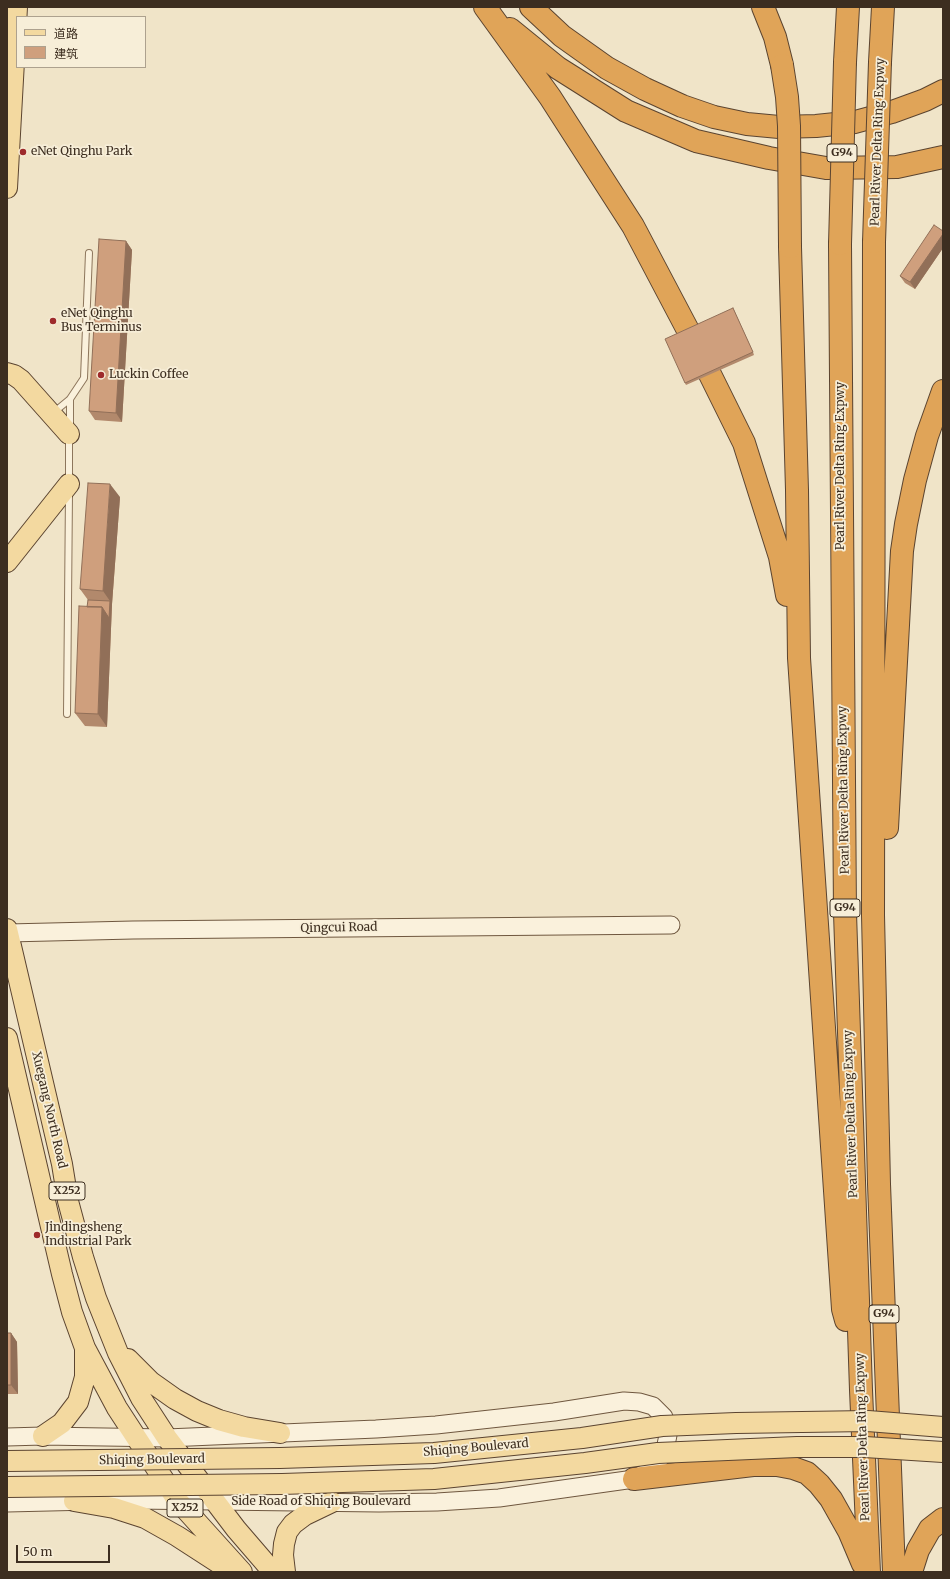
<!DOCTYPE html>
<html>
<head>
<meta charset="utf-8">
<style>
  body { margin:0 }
  #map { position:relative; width:950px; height:1579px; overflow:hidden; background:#f0e4c8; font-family:Merriweather,"Noto Sans SC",serif }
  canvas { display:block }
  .frame { position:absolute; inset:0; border:8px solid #3d2e20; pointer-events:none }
  .legend { position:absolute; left:16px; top:16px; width:130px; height:52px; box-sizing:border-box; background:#f7eed8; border:1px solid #ada18e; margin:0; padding:5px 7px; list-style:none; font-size:12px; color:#3d2e20 }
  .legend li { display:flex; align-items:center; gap:8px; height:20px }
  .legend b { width:20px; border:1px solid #ada18e }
  .scale { position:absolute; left:16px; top:1545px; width:94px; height:18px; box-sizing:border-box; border:2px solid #3d2e20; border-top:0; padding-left:5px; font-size:12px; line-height:14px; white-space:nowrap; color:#3d2e20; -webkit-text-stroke:3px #f7eed8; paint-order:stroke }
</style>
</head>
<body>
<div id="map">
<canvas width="950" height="1579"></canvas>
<div class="frame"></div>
<ul class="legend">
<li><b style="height:5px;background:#f3d9a0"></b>道路</li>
<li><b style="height:11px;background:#cf9f7d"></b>建筑</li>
</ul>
<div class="scale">50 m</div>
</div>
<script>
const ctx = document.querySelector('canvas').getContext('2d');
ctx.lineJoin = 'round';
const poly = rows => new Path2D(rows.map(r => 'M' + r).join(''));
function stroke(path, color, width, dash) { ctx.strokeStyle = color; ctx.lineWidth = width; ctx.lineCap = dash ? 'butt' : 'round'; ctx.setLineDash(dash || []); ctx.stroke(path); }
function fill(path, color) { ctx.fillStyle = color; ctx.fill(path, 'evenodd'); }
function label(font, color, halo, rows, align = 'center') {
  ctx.font = font + ' Merriweather,serif'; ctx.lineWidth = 3.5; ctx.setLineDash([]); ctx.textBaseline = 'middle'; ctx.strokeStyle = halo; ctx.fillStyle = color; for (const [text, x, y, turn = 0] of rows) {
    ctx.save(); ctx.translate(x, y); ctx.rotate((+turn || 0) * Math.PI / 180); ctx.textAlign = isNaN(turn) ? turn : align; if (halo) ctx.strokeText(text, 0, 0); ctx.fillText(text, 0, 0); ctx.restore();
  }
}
const lane = poly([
  [53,413,70,399,84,378,89,253],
  [70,427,70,399],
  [69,437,69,481],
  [67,714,69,493]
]);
const secondary = poly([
  [8,933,133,930,671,925],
  [7,1437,43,1436,167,1438,376,1429,436,1425,554,1412,624,1401,639,1402,653,1406,664,1417,668,1435,665,1450,657,1463,647,1472,634,1479,499,1498,437,1502,379,1503,134,1500,7,1503]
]);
const primary = poly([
  [7,188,17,7],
  [7,373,14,375,21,380,69,434],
  [7,562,69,484],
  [7,929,62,1164,68,1201,83,1257,96,1298,118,1353,141,1398,167,1438,236,1529,273,1572],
  [7,1038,62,1274,72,1312,85,1348,117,1408,177,1500,242,1572],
  [128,1359,151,1382,175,1399,197,1411,219,1420,244,1427,280,1433],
  [43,1436,62,1423,78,1402,85,1377,85,1350],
  [74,1501,114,1508,145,1518,177,1536,231,1571],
  [285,1572,283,1555,284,1544,287,1532,293,1524,305,1515,332,1502]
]);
const highway = poly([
  [485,7,550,97,633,226,691,336,744,443,780,557,787,595],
  [531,7,562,36,607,68,645,89,682,106,714,117,747,124,779,127,816,126,855,122,892,112,925,100,943,91],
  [763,7,775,37,782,65],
  [510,29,558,68,626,111,696,141,769,158,826,168,897,167,943,157],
  [845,62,848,7],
  [880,62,883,7],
  [874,242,873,915,879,1184,894,1572],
  [840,244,845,913,861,1390,869,1572],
  [790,247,797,490,799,658,843,1309,846,1320],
  [887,828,902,551,906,524,915,480,927,436,943,391],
  [634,1479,753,1465,777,1465,793,1468,807,1473,819,1484,831,1499,849,1531,863,1564],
  [911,1572,918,1550,930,1529,943,1519]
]);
const primaryBridge = poly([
  [7,1461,280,1458,434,1453,582,1438,662,1426,736,1423,868,1421,943,1427],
  [7,1487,282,1484,434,1479,585,1463,658,1453,797,1447,865,1447,943,1452]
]);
const highwayBridge = poly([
  [782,65,787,97,789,126,790,247],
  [874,242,880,62],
  [840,244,845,62]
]);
const wall = poly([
  [943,231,943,248,915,289,905,283,900,276],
  [126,241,132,250,122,422,95,420,89,411],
  [733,308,754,355,686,385,685,383],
  [120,497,112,604,107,727,85,726,75,713,88,600,80,589],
  [7,1333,11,1333,17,1342,18,1394,7,1394]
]);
const shadedWall = poly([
  [943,234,943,248,915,289,910,282],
  [126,241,132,250,122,422,116,413],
  [733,308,734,311,754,355,753,352],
  [110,484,120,497,112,604,107,727,98,714,102,607,110,601,103,591],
  [11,1333,17,1342,18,1394,11,1385]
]);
const building = poly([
  [934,225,943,231,943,234,910,282,900,276,934,225],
  [99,239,126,241,116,413,89,411,99,239],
  [733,308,753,352,685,383,665,339,733,308],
  [88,483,110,484,103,591,80,589,88,483],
  [88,600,110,601,109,618,102,607,87,607,88,600],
  [79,606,102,607,98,714,75,713,79,606],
  [7,1333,11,1333,11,1385,7,1385,7,1333]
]);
const markers = [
  [23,152,4,"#9e2a2b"],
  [53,321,4,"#9e2a2b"],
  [101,375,4,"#9e2a2b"],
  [37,1235,4,"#9e2a2b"]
];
const shields = [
  [842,153,30],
  [845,908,30],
  [67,1191,36],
  [884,1314,30],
  [185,1508,36]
];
const shieldNames = [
  ["G94",842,153],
  ["G94",845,908],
  ["X252",67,1191],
  ["G94",884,1314],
  ["X252",185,1508]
];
const streetNames = [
  ["Pearl River Delta Ring Expwy",878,142,-88],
  ["Pearl River Delta Ring Expwy",841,466,-90],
  ["Pearl River Delta Ring Expwy",844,790,-91],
  ["Qingcui Road",339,928,-1],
  ["Xuegang North Road",49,1110,77],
  ["Pearl River Delta Ring Expwy",851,1114,-92],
  ["Pearl River Delta Ring Expwy",863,1437,-92],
  ["Shiqing Boulevard",476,1448,-5],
  ["Shiqing Boulevard",152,1460,-1],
  ["Side Road of Shiqing Boulevard",321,1502]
];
const poiNames = [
  ["eNet Qinghu Park",31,152],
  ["eNet Qinghu",61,314],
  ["Bus Terminus",61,328],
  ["Luckin Coffee",109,375],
  ["Jindingsheng",45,1228],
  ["Industrial Park",45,1242]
];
stroke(lane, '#8d765c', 8);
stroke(secondary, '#6f573f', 19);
stroke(primary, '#5b4430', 22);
stroke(highway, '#5b4430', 24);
stroke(lane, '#faf1dc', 6);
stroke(secondary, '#faf1dc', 17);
stroke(primary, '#f3d9a0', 20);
stroke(highway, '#e0a458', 22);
stroke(primaryBridge, '#5b4430', 22, []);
stroke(highwayBridge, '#5b4430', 24, []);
stroke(primaryBridge, '#f3d9a0', 20);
stroke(highwayBridge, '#e0a458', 22);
fill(wall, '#b2896c');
fill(shadedWall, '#916f58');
fill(building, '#cf9f7d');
stroke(building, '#916f58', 1);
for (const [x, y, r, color] of markers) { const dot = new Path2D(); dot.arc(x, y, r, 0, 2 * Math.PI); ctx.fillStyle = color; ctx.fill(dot); stroke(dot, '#f7eed8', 1.5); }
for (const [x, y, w] of shields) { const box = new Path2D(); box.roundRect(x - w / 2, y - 9, w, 18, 3); ctx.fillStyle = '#f7eed8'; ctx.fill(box); stroke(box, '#3d2e20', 1); }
label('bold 11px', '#3d2e20', null, shieldNames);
label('12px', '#3d2e20', '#f7eed8', streetNames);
label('12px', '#3d2e20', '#f7eed8', poiNames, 'left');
</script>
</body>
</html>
